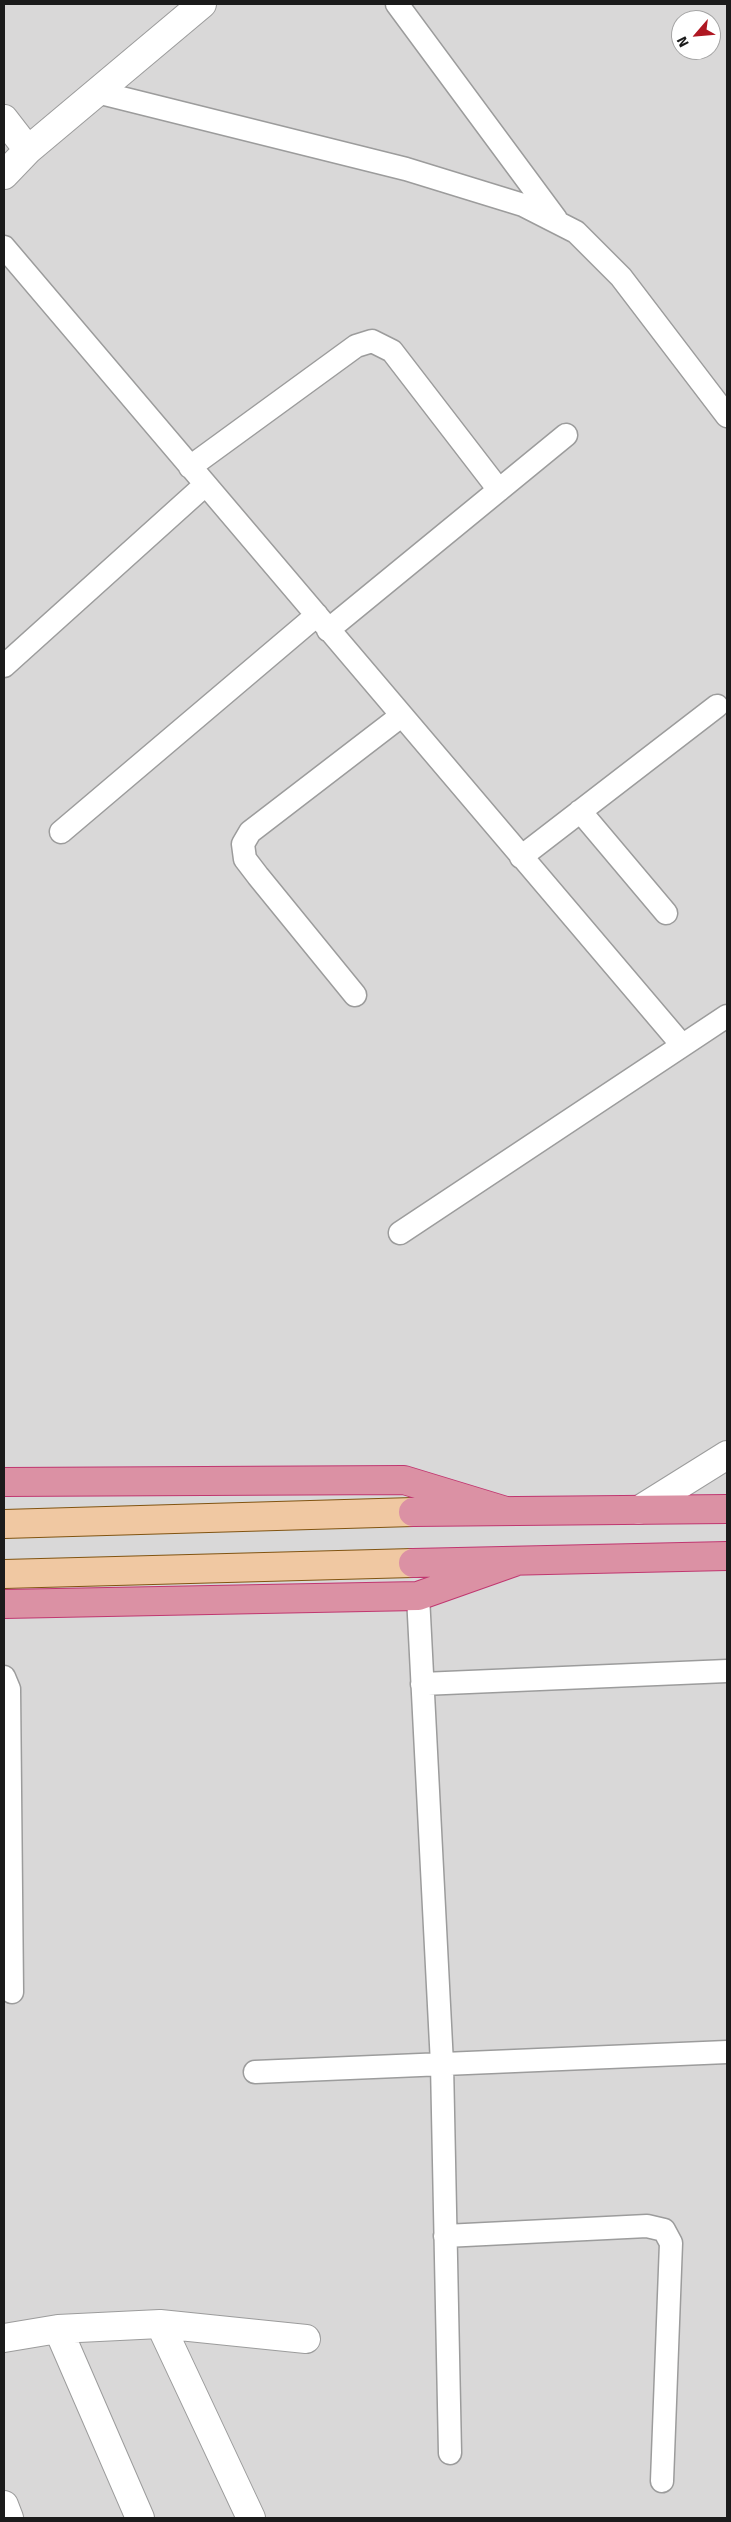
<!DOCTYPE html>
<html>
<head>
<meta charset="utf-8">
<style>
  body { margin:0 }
  #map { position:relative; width:731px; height:2522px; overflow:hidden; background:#ebe7e1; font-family:Signika,sans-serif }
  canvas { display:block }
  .frame { position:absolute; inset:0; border:5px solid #1b1b1b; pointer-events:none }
  .north { position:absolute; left:671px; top:10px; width:50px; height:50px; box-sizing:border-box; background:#fff; border:1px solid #a4a4a4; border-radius:50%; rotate:243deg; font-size:14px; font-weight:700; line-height:20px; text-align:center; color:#1b1b1b }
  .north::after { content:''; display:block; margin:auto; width:18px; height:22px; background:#af1722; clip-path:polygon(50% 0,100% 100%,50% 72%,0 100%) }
</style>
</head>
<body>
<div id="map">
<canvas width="731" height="2522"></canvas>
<div class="frame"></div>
<div class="north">N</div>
</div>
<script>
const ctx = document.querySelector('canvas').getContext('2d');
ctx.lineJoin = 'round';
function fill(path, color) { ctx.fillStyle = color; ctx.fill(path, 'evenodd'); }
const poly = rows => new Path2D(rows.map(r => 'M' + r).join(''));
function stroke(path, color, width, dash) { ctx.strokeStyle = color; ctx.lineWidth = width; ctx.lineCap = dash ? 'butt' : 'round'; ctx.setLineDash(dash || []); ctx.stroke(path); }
const residential = poly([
  [4,4,727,4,727,2518,4,2518],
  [681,20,711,20,711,50,681,50]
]);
const lane = poly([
  [397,4,556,219],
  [97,92,406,169,523,205,576,232,621,277,727,416],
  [4,247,682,1045],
  [190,467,356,346,372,341,392,351,499,490],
  [328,630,566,435],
  [4,666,205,485],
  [580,811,666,913],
  [61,832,317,615],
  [521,857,717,706],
  [355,995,258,876,245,859,243,844,250,832,401,716],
  [400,1233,727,1016],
  [418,1596,442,2064,450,2453],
  [4,1677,9,1689,12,1992],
  [422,1684,727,1671],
  [255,2072,727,2052],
  [445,2236,647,2226,664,2230,671,2243,662,2481]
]);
const street = poly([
  [4,119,28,150],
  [4,175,28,150,202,4],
  [639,1510,727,1455],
  [160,2324,251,2518],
  [58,2329,140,2518],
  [4,2338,58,2329,160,2324,306,2339],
  [4,2505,9,2518]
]);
const primary = poly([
  [4,1524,413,1512],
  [4,1574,413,1563]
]);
const highway = poly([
  [4,1482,404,1480,506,1511],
  [413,1512,727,1509],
  [413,1563,727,1556],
  [4,1604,418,1596,517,1561]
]);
fill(residential, '#d9d8d8');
stroke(lane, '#9c9c9c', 25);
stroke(street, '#9c9c9c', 30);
stroke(primary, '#815411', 30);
stroke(highway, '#c03770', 30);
stroke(lane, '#fff', 22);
stroke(street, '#fff', 28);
stroke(primary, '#f0c8a2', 28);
stroke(highway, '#db91a4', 28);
</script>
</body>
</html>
